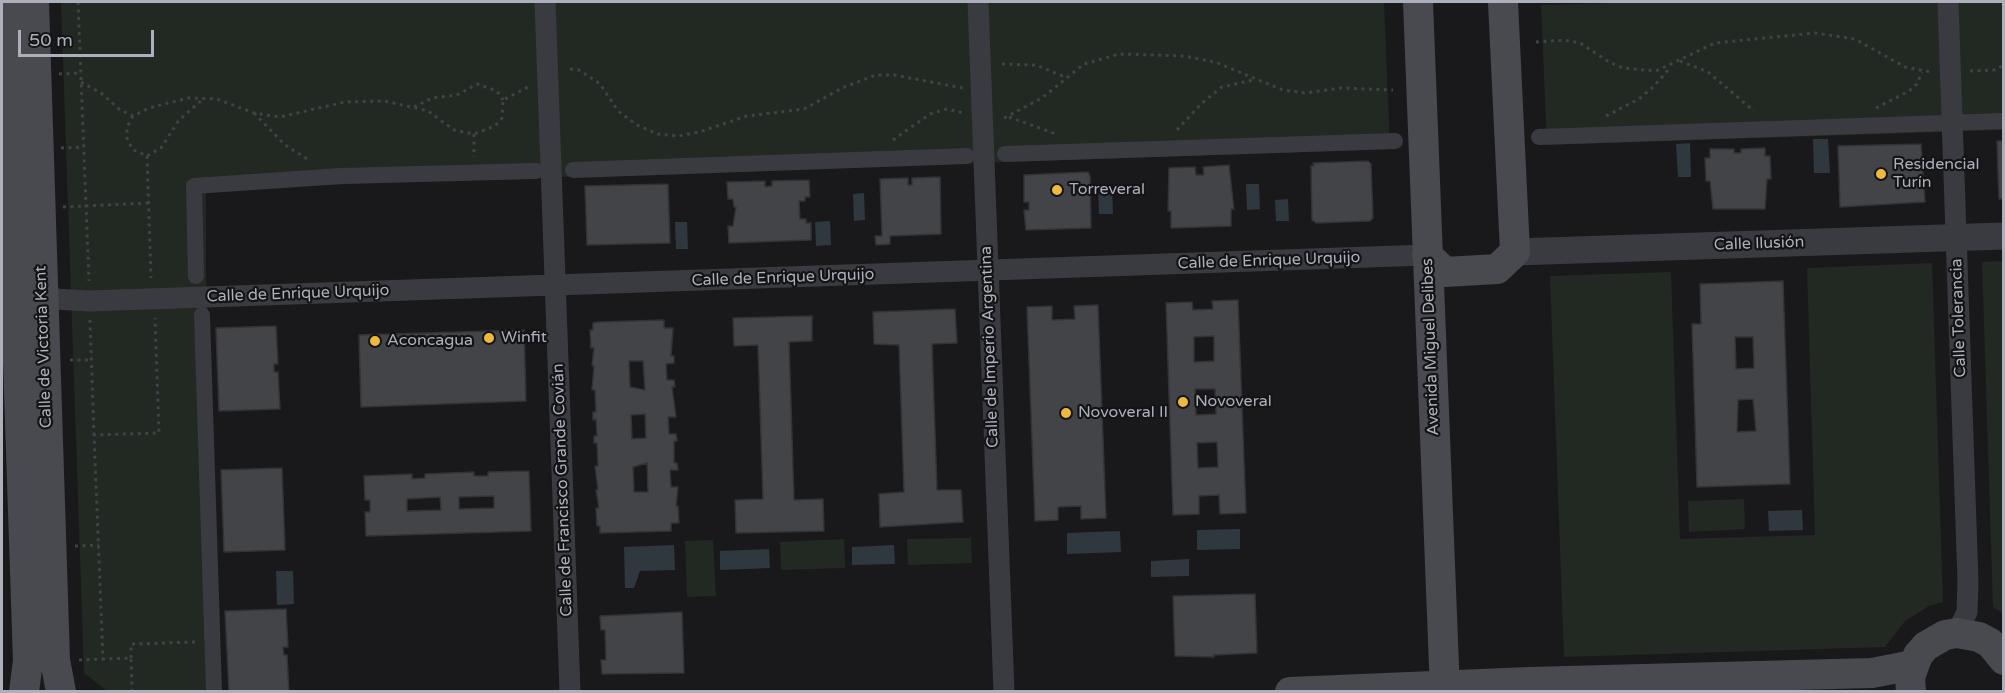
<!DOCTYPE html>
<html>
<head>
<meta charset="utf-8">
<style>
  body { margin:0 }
  #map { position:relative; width:2005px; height:693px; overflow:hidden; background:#19191b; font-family:"Varela Round",sans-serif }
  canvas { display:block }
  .frame { position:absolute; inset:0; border:3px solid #acb0bb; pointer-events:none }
  .scale { position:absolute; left:18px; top:30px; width:136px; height:27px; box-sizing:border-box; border:3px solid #acb0bb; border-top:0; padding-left:8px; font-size:18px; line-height:21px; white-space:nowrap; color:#acb0bb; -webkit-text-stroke:4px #141416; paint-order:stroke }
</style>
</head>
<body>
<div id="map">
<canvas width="2005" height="693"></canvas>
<div class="frame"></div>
<div class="scale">50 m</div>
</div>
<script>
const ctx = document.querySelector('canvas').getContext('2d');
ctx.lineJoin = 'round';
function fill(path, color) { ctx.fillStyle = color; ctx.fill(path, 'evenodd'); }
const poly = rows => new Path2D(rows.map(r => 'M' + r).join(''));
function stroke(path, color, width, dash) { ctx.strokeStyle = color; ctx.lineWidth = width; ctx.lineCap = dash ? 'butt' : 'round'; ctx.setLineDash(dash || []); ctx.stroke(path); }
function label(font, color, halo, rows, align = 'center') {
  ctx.font = font + ' "Varela Round",sans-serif'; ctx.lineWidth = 4.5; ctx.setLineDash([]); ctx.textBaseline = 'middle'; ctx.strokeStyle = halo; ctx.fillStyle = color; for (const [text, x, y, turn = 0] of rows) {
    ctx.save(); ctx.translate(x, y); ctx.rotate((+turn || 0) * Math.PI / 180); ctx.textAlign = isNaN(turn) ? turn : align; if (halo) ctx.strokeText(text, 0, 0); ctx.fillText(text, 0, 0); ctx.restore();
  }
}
const green = poly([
  [61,2,1384,2,1390,149,206,189,206,271,220,691,107,691,84,673],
  [1644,2,2003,2,2003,130,1547,145,1541,5],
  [2003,261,2004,261,2003,613,1993,607,1982,262],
  [1932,263,1943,602,1929,606,1905,621,1885,647,1564,657,1550,276,1671,272,1680,539,1815,535,1807,268],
  [1744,499,1745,529,1689,532,1688,501],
  [971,538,972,563,908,565,907,539],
  [844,539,845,568,781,570,780,542],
  [713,540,716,596,687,597,685,541]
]);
const water = poly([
  [1813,139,1828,139,1830,173,1814,173],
  [1690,143,1691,177,1678,177,1676,144],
  [1246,184,1259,184,1260,209,1247,210],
  [1112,186,1113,214,1099,214,1098,187],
  [864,193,865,220,854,221,853,194],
  [1288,199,1289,221,1276,221,1275,200],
  [830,221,831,245,816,246,815,222],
  [675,222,687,222,688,249,676,249],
  [1802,510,1803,530,1769,531,1768,511],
  [1240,529,1240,549,1197,550,1197,530],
  [1120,531,1121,552,1067,554,1067,533],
  [674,545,675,570,640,571,634,588,625,588,624,547],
  [894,545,895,564,852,565,852,547],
  [769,549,770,568,720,570,720,551],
  [1189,559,1189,576,1151,577,1151,561],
  [276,571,293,571,294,604,277,605]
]);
const building = poly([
  [1997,141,2004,141,2004,199,1999,199,1997,141],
  [1921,144,1925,202,1840,207,1838,146,1921,144],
  [1765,148,1765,156,1770,156,1771,179,1767,179,1765,209,1713,209,1710,181,1706,181,1705,158,1710,158,1710,149,1734,149,1734,153,1741,153,1741,149,1765,148],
  [1368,161,1371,164,1373,218,1370,221,1316,223,1312,220,1311,166,1314,166,1313,163,1368,161],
  [1229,165,1234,209,1231,209,1231,226,1171,228,1171,211,1168,211,1169,168,1195,167,1196,175,1204,175,1203,167,1229,165],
  [1088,172,1090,176,1091,228,1026,230,1024,210,1029,210,1029,202,1024,202,1024,175,1088,172],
  [940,177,941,234,890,236,890,244,876,245,875,236,882,236,880,179,908,178,908,185,912,185,912,178,940,177],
  [809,180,810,197,805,197,805,201,799,201,800,219,806,219,806,223,811,223,811,240,729,243,728,226,733,226,736,207,734,207,733,199,728,199,727,182,765,181,765,187,772,186,772,181,809,180],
  [668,184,670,243,587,245,585,186,668,184],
  [1783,281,1790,484,1697,487,1692,324,1701,324,1700,284,1783,281],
  [1735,337,1753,337,1754,368,1736,369,1735,337],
  [1753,399,1756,431,1737,432,1738,400,1753,399],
  [1238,300,1246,513,1220,514,1219,495,1199,496,1199,514,1173,515,1166,303,1192,302,1193,310,1213,309,1212,301,1238,300],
  [1214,336,1214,361,1194,362,1194,337,1214,336],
  [1195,389,1215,389,1216,414,1196,415,1195,389],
  [1217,442,1218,467,1198,468,1197,443,1217,442],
  [1098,305,1106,518,1081,519,1081,506,1058,507,1058,520,1035,521,1027,307,1052,306,1052,320,1075,319,1074,306,1098,305],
  [955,309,957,343,932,344,937,490,961,490,963,522,880,527,879,494,904,492,899,345,874,344,873,312,955,309],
  [812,316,812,341,789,342,794,500,823,499,824,531,736,533,735,500,763,499,758,345,734,346,733,318,812,316],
  [664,320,664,328,673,328,671,356,674,356,674,363,666,364,667,380,674,380,675,387,672,387,676,417,668,417,669,434,676,434,677,441,674,441,674,463,677,463,678,470,670,470,671,487,678,487,676,506,678,506,679,523,671,523,671,531,600,533,600,526,597,526,596,508,599,508,596,490,598,490,595,466,598,466,597,443,594,443,594,436,597,436,596,419,593,420,593,412,596,412,595,390,592,390,594,366,592,366,594,348,591,348,590,330,593,330,593,323,599,322,664,320],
  [629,361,643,361,645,390,630,387,629,361],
  [645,414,646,438,632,439,631,415,645,414],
  [647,463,648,492,634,492,633,467,647,463],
  [276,326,278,364,274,364,274,372,278,372,280,409,219,411,216,328,276,326],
  [524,330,526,401,361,407,359,335,524,330],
  [282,468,285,550,224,552,221,470,282,468],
  [529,471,531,531,366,536,365,512,370,512,370,500,365,500,364,476,412,474,412,479,425,478,425,474,474,472,474,476,488,476,488,472,529,471],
  [494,496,494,508,459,509,459,497,494,496],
  [440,497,441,510,407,511,407,499,440,497],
  [1255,594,1257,653,1214,655,1214,657,1175,656,1173,596,1255,594],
  [286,609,288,647,283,647,284,655,287,655,289,692,229,692,225,611,286,609],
  [682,612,684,673,602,674,601,660,606,660,605,630,601,630,600,616,682,612]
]);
const path = poly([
  [78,2,89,281],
  [1536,42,1564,40,1580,43,1609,62,1623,68,1656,71,1715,43,1815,33,1855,39,1905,67,1931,72],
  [1680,61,1708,72,1754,111],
  [1002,64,1036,65,1065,77],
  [570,69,579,70,600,84,618,111,637,125,658,134,678,136,699,132,747,116,804,109,842,88,876,75,894,75,963,88],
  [1970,71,1994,70,2004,65],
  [59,74,81,73],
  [81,82,101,93,119,109,133,116,149,108,188,98,217,99,254,113,280,117,345,102,385,101,428,111,454,130,474,134,495,126,502,118,503,100,528,87],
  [414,107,432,98,457,95,477,84,497,91,503,100],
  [1876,108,1909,91,1917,84,1922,72],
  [254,113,284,144,310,161],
  [133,116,127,127,127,138,132,149,147,156,161,148,179,120,202,100],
  [1606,116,1639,99,1653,87,1671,67],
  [1009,117,1056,134],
  [1004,118,1042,98,1084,64,1119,54,1184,56,1215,62,1283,90,1305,93,1341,88,1393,90],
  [1177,130,1202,103,1222,87,1253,80],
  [474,134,474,157],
  [893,140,930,114,947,109,964,113],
  [61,148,83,147],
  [147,156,151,278],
  [63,207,149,203],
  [90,320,94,435],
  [70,360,91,360],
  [75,546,99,545],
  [131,658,131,644,196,642],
  [79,660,103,659],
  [132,692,131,658,103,659,94,435,159,433,155,318]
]);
const pedestrian = poly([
  [1539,137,2004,121],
  [1005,154,1395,141],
  [573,170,967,156],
  [196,276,194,186,341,176,536,171],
  [202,315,214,692]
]);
const minor = poly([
  [545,2,570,692],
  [978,2,1004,692],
  [1948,2,1968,582,1967,612,1957,633],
  [41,288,55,299,89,301,1427,255]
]);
const tertiary = poly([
  [1515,252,2004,236]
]);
const secondary = poly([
  [6,2,28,661,24,692],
  [34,2,55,660,61,692],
  [1418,2,1445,692],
  [1427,255,1445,272,1497,269,1515,252,1503,2],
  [1290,692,1529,682,1872,673,1913,665],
  [1911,692,1910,677,1918,655,1926,646,1945,635,1957,633,1979,637,1990,643,2004,660]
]);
const markers = [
  [1881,174,6,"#eeb93e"],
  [1057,190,6,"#eeb93e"],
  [489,338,6,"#eeb93e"],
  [375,341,6,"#eeb93e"],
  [1183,402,6,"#eeb93e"],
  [1066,413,6,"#eeb93e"]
];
const poiNames = [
  ["Residencial",1893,165],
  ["Turín",1893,183],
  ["Torreveral",1069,190],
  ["Winfit",501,338],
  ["Aconcagua",387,341],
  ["Novoveral",1195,402],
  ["Novoveral II",1078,413]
];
const streetNames = [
  ["Calle Ilusión",1759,244,-2],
  ["Calle de Enrique Urquijo",1269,261,-2],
  ["Calle de Enrique Urquijo",783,278,-2],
  ["Calle de Enrique Urquijo",298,294,-2],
  ["Calle Tolerancia",1959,318,-92],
  ["Calle de Victoria Kent",44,347,-92],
  ["Calle de Imperio Argentina",990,347,-92],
  ["Avenida Miguel Delibes",1431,347,-92],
  ["Calle de Francisco Grande Covián",563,490,-92]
];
fill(green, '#212922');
fill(water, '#2f383f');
fill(building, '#434448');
stroke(building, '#333337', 1.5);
stroke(path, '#404247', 3, [3, 4.5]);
stroke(pedestrian, '#3a3b40', 16);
stroke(minor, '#3a3b40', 21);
stroke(tertiary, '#3a3b40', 27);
stroke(secondary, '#484a50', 30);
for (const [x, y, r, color] of markers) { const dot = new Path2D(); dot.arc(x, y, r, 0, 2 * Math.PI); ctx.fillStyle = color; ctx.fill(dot); stroke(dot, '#141416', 2); }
label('16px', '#acb0bb', '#141416', poiNames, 'left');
label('16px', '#acb0bb', '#141416', streetNames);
</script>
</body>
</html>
